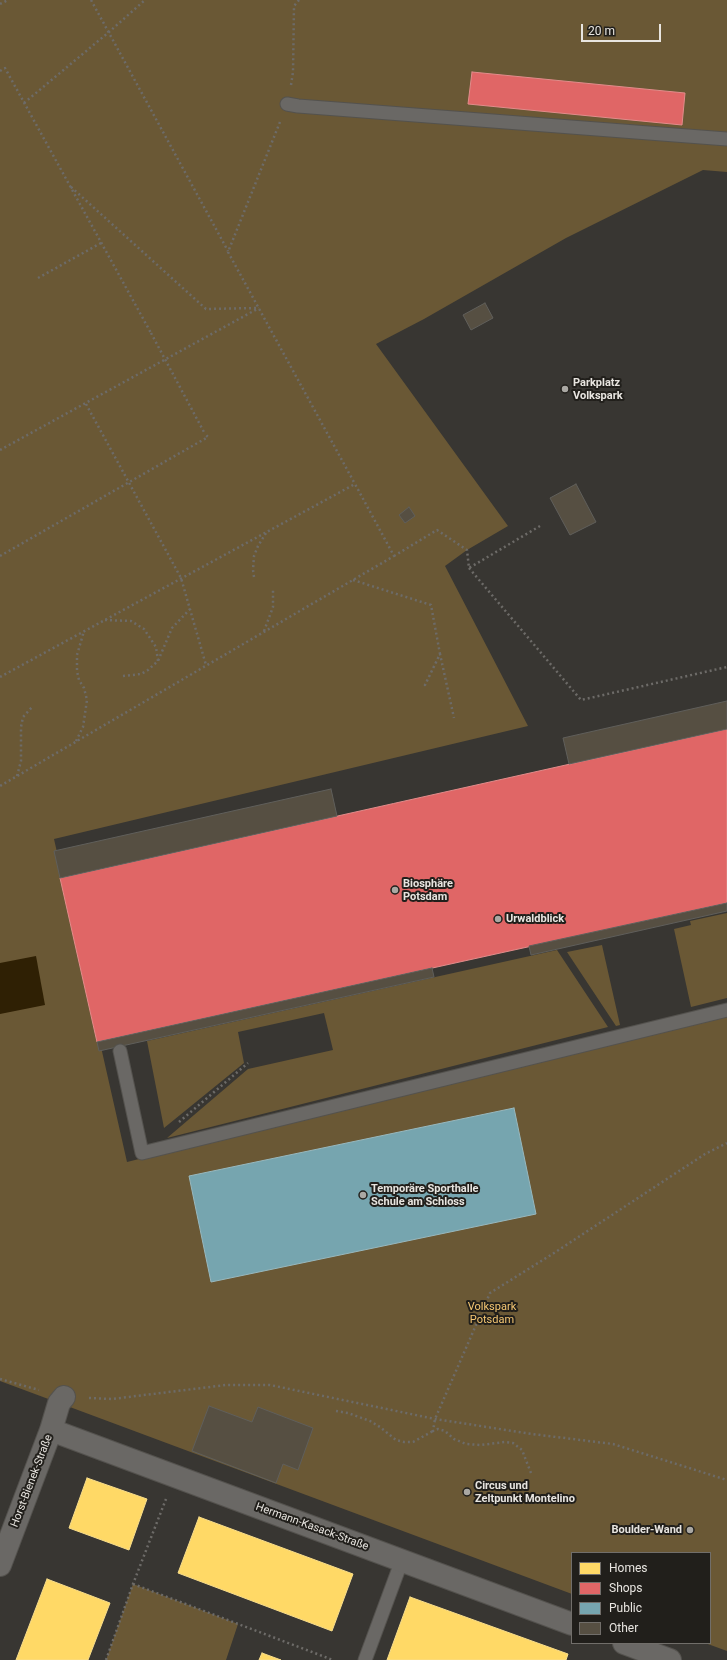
<!DOCTYPE html>
<html>
<head>
<meta charset="utf-8">
<style>
  body { margin:0 }
  #map { position:relative; width:727px; height:1660px; overflow:hidden; background:#383632; font-family:Roboto,sans-serif }
  canvas { display:block }
  .legend { position:absolute; left:571px; top:1552px; width:140px; height:92px; box-sizing:border-box; background:#211f1b; border:1px solid #716e6a; margin:0; padding:5px 7px; list-style:none; font-size:12px; color:#e8e5e0 }
  .legend li { display:flex; align-items:center; gap:8px; height:20px }
  .legend b { width:20px; border:1px solid #716e6a }
  .scale { position:absolute; left:581px; top:24px; width:80px; height:18px; box-sizing:border-box; border:2px solid #e8e5e0; border-top:0; padding-left:5px; font-size:12px; line-height:14px; white-space:nowrap; color:#e8e5e0; -webkit-text-stroke:3px #211f1b; paint-order:stroke }
</style>
</head>
<body>
<div id="map">
<canvas width="727" height="1660"></canvas>
<ul class="legend">
<li><b style="height:11px;background:#ffd966"></b>Homes</li>
<li><b style="height:11px;background:#e06666"></b>Shops</li>
<li><b style="height:11px;background:#76a5af"></b>Public</li>
<li><b style="height:11px;background:#564f42"></b>Other</li>
</ul>
<div class="scale">20 m</div>
</div>
<script>
const ctx = document.querySelector('canvas').getContext('2d');
ctx.lineJoin = 'round';
function fill(path, color) { ctx.fillStyle = color; ctx.fill(path, 'evenodd'); }
const poly = rows => new Path2D(rows.map(r => 'M' + r).join(''));
function stroke(path, color, width, dash) { ctx.strokeStyle = color; ctx.lineWidth = width; ctx.lineCap = dash ? 'butt' : 'round'; ctx.setLineDash(dash || []); ctx.stroke(path); }
function label(font, color, halo, rows, align = 'center') {
  ctx.font = font + ' Roboto,sans-serif'; ctx.lineWidth = 4; ctx.setLineDash([]); ctx.textBaseline = 'middle'; ctx.strokeStyle = halo; ctx.fillStyle = color; for (const [text, x, y, turn = 0] of rows) {
    ctx.save(); ctx.translate(x, y); ctx.rotate((+turn || 0) * Math.PI / 180); ctx.textAlign = isNaN(turn) ? turn : align; if (halo) ctx.strokeText(text, 0, 0); ctx.fillText(text, 0, 0); ctx.restore();
  }
}
const green = poly([
  [0,0,727,0,727,172,703,170,566,238,424,319,376,344,508,526,467,550,445,566,528,726,54,839,127,1162,627,1037,727,1015,727,1651,705,1643,710,1643,710,1553,572,1553,572,1594,0,1381],
  [727,913,727,998,691,1007,674,929,691,925,690,921],
  [602,945,620,1025,616,1026,567,952],
  [557,950,608,1027,167,1138,248,1069,333,1050,324,1013,238,1032,244,1063,164,1128,147,1041],
  [133,1584,238,1624,226,1660,106,1660]
]);
const water = poly([
  [36,956,45,1005,0,1014,0,963]
]);
const homes = poly([
  [87,1478,147,1499,129,1550,69,1528,87,1478],
  [199,1517,353,1574,332,1631,178,1573,199,1517],
  [47,1579,110,1603,88,1660,16,1660,47,1579],
  [410,1597,568,1654,566,1660,387,1660,410,1597],
  [262,1653,281,1660,259,1660,262,1653]
]);
const shops = poly([
  [472,72,685,93,682,125,468,104,472,72],
  [727,729,727,903,97,1042,60,878,727,729]
]);
const public = poly([
  [514,1108,536,1214,211,1282,189,1176,514,1108]
]);
const building = poly([
  [485,303,493,318,471,330,463,315,485,303],
  [576,484,596,522,570,535,550,498,576,484],
  [409,507,415,516,405,523,399,515,409,507],
  [727,701,727,729,569,764,563,738,727,701],
  [331,789,337,816,60,878,54,851,331,789],
  [727,903,727,911,531,955,529,946,727,903],
  [432,968,434,977,99,1051,97,1042,432,968],
  [209,1406,252,1422,258,1407,313,1428,298,1470,283,1464,276,1483,192,1451,209,1406]
]);
const path = poly([
  [91,0,228,251],
  [0,4,8,0],
  [0,71,5,68,151,333],
  [291,85,293,72,294,6,299,0],
  [280,122,228,252,355,484],
  [71,187,206,309,258,308],
  [38,278,101,243],
  [86,404,181,578,206,665],
  [0,450,259,308],
  [0,556,208,437,205,434],
  [394,556,437,530,467,550,469,568,540,526],
  [469,568,581,700,727,667],
  [254,577,253,570,254,556,258,546,266,533],
  [353,580,431,605,440,654,425,685,440,654,454,718],
  [105,620,131,621,144,629,156,647,158,661],
  [264,631,273,607,273,589],
  [123,676,141,674,148,670,158,661,172,628,191,608],
  [0,677,355,484,394,556,0,786],
  [76,741,83,727,87,700,84,688,79,680,77,671,77,655,84,631],
  [17,776,21,761,21,727,23,717,33,706],
  [179,1122,248,1063],
  [0,1379,39,1390],
  [89,1398,112,1399,226,1385,270,1385,435,1419,532,1434,613,1444,727,1480],
  [336,1411,348,1413,370,1421,380,1427,396,1440,404,1442,413,1442,433,1431],
  [531,1473,522,1450,513,1443,505,1442,481,1445,466,1444,454,1439,445,1431,438,1429,433,1431,435,1419,490,1293,554,1253,705,1154,727,1143],
  [133,1584,333,1660],
  [106,1660,133,1584,166,1499]
]);
const service = poly([
  [287,104,298,106,727,139],
  [120,1051,142,1153,727,1010],
  [365,1660,402,1560]
]);
const minor = poly([
  [51,1430,572,1624],
  [0,1565,51,1430,59,1403,64,1397],
  [624,1643,670,1660]
]);
const pathBridge = poly([
  [24,103,109,32,145,0],
  [151,333,205,434]
]);
const markers = [
  [565,389,4,"#aaa8a3"],
  [395,890,4,"#aaa8a3"],
  [498,919,4,"#aaa8a3"],
  [363,1195,4,"#aaa8a3"],
  [467,1492,4,"#aaa8a3"],
  [690,1530,4,"#aaa8a3"]
];
const poiNames = [
  ["Parkplatz",573,383],
  ["Volkspark",573,396],
  ["Biosphäre",403,884],
  ["Potsdam",403,897],
  ["Urwaldblick",506,919],
  ["Temporäre Sporthalle",371,1189],
  ["Schule am Schloss",371,1202],
  ["Circus und",475,1486],
  ["Zeltpunkt Montelino",475,1499],
  ["Boulder-Wand",682,1530,"right"]
];
const parkNames = [
  ["Volkspark",492,1307],
  ["Potsdam",492,1320]
];
const streetNames = [
  ["Horst-Bienek-Straße",32,1481,-69],
  ["Hermann-Kasack-Straße",312,1527,20]
];
fill(green, '#6a5835');
fill(water, '#2f2004');
fill(homes, '#ffd966');
stroke(homes, '#f8dd8b', 1);
fill(shops, '#e06666');
stroke(shops, '#e28c8b', 1);
fill(public, '#76a5af');
stroke(public, '#98b8be', 1);
fill(building, '#564f42');
stroke(building, '#605f5b', 1);
stroke(service, '#54524e', 15);
stroke(minor, '#54524e', 24);
stroke(path, '#6d6b68', 2.5, [2, 3]);
stroke(service, '#6a6865', 13);
stroke(minor, '#6a6865', 22);
stroke(pathBridge, '#6d6b68', 2.5, [2, 3]);
for (const [x, y, r, color] of markers) { const dot = new Path2D(); dot.arc(x, y, r, 0, 2 * Math.PI); ctx.fillStyle = color; ctx.fill(dot); stroke(dot, '#211f1b', 1.5); }
label('bold 11px', '#e8e5e0', '#211f1b', poiNames, 'left');
label('11px', '#f5c773', '#211f1b', parkNames);
label('11px', '#e8e5e0', '#211f1b', streetNames);
</script>
</body>
</html>
